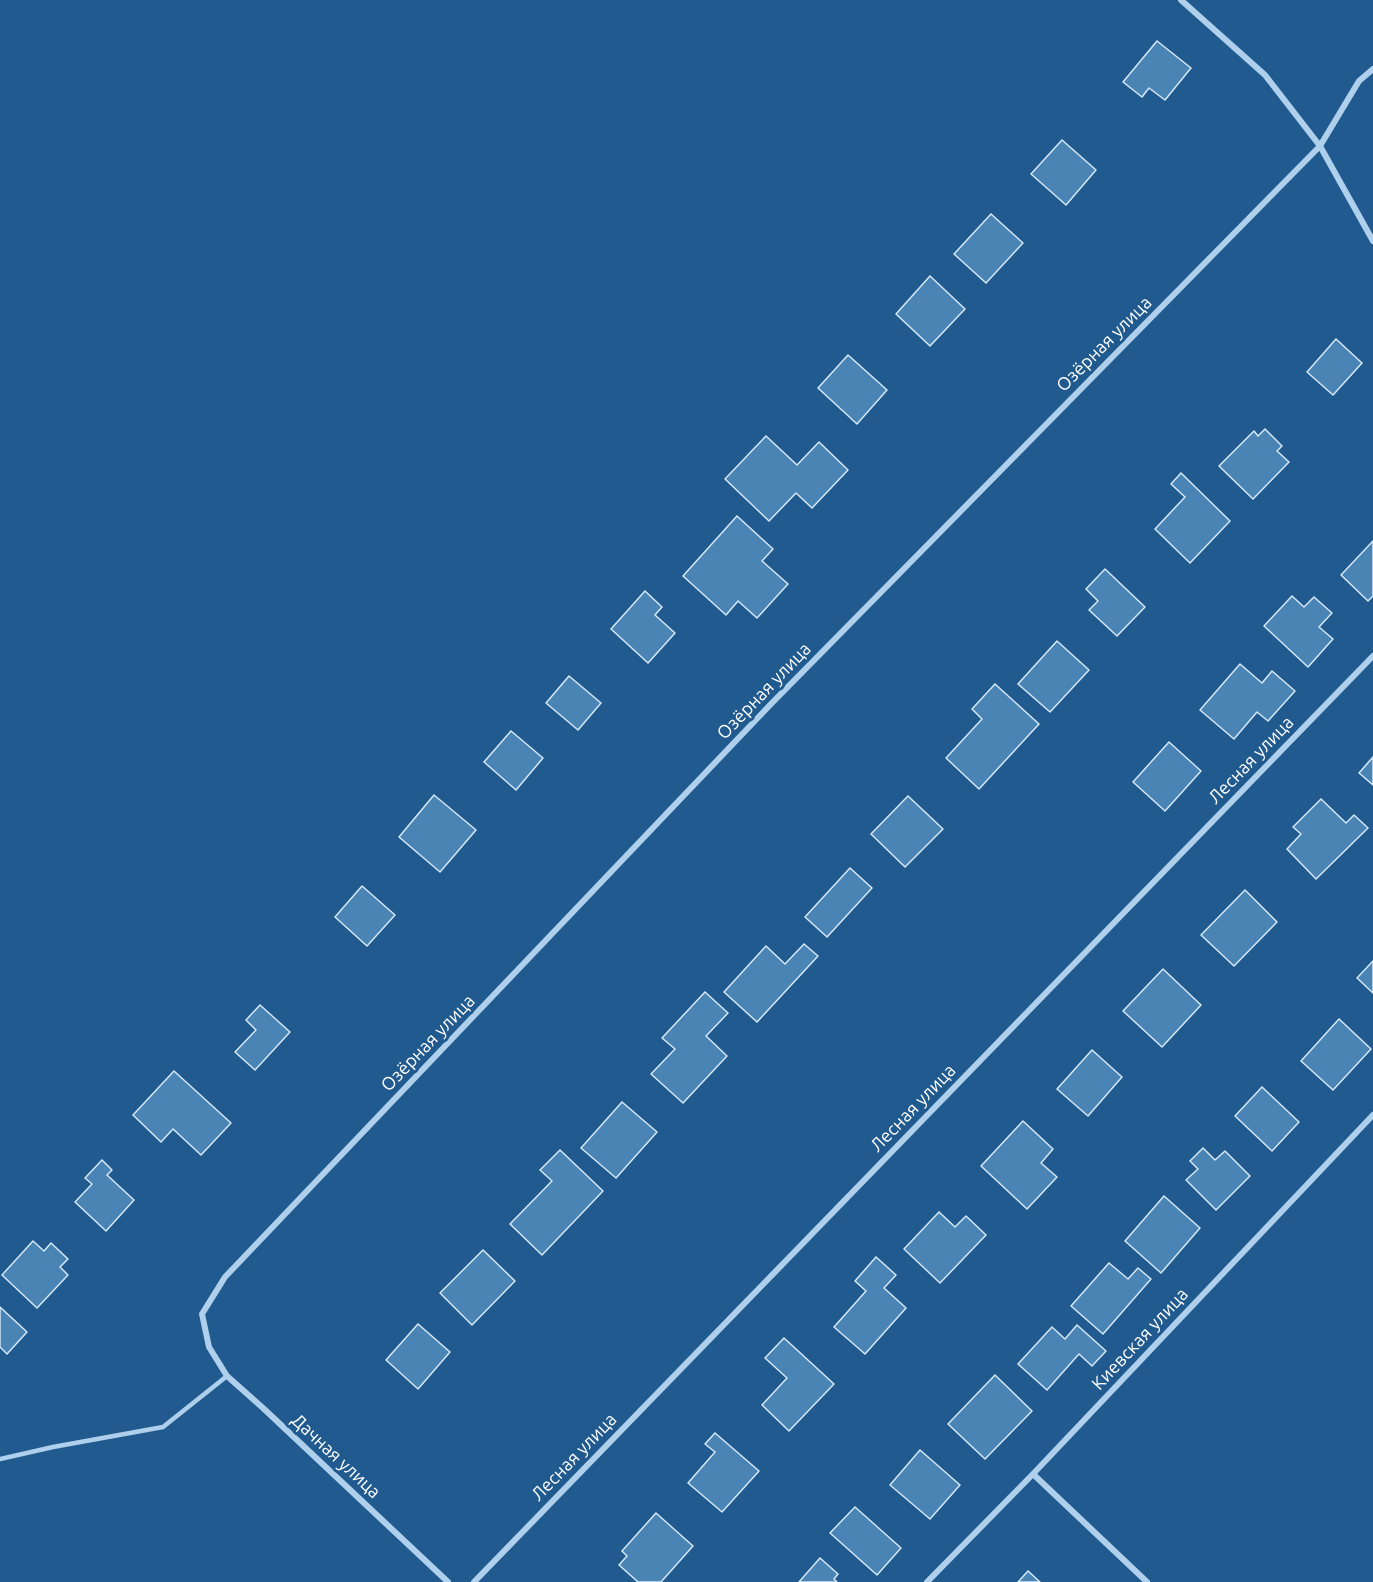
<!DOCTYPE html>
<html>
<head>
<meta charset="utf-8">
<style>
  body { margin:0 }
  canvas { display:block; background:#205a8e }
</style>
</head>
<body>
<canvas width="1373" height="1582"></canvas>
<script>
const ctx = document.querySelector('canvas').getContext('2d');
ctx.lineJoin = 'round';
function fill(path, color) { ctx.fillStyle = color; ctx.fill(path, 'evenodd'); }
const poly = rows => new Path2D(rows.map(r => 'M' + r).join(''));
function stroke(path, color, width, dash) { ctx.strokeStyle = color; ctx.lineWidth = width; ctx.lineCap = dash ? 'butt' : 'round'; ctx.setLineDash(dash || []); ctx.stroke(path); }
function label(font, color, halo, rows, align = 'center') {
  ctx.font = font + ' Ubuntu,sans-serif'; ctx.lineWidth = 6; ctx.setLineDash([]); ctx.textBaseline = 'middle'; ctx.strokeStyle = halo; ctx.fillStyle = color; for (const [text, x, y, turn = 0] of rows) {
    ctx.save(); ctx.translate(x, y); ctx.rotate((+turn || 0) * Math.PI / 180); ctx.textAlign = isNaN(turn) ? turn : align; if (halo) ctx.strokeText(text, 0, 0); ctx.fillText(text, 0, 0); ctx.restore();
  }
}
const building = poly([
  [1157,41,1191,68,1165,100,1149,88,1142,97,1123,82,1157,41],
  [1062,140,1096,170,1066,205,1031,174,1062,140],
  [991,214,1023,243,986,283,954,254,991,214],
  [930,276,965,309,930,346,896,314,930,276],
  [1336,339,1362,363,1333,395,1307,372,1336,339],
  [848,355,887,390,857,424,818,388,848,355],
  [1265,429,1282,446,1277,451,1289,462,1253,499,1219,466,1254,431,1258,436,1265,429],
  [766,436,797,465,819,442,848,470,812,508,796,493,769,521,725,479,766,436],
  [1181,473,1230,521,1190,563,1155,529,1185,497,1171,484,1181,473],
  [737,516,773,549,762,561,788,584,757,618,738,601,726,615,683,576,737,516],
  [1373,541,1373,596,1368,601,1341,575,1373,541],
  [1105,569,1145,607,1117,636,1089,610,1098,601,1086,589,1105,569],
  [645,591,662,607,655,615,675,633,648,663,611,629,645,591],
  [1292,596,1304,607,1314,597,1332,613,1319,627,1333,639,1308,667,1264,626,1292,596],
  [1057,641,1089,670,1050,712,1018,684,1057,641],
  [1240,664,1262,683,1272,671,1295,691,1268,721,1257,712,1234,739,1200,710,1240,664],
  [569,676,601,703,578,730,546,703,569,676],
  [995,684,1039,724,979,789,946,758,982,719,972,709,995,684],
  [511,731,543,758,516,790,484,762,511,731],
  [1169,742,1201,771,1165,811,1133,782,1169,742],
  [1373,757,1373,785,1359,773,1373,757],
  [434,795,476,830,440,872,399,837,434,795],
  [908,796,943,829,905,867,871,834,908,796],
  [1321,799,1346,823,1354,815,1368,828,1316,879,1287,849,1301,834,1293,827,1321,799],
  [850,868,872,888,827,937,805,917,850,868],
  [362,886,395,915,367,946,335,917,362,886],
  [1245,890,1277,922,1234,966,1201,935,1245,890],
  [804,944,818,956,757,1022,724,992,766,946,785,964,804,944],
  [1373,961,1373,993,1357,978,1373,961],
  [1163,969,1201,1005,1162,1047,1123,1011,1163,969],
  [705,992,728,1013,706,1036,727,1056,683,1103,651,1074,675,1049,662,1038,705,992],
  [260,1005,290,1032,255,1070,235,1052,256,1030,246,1020,260,1005],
  [1339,1019,1371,1049,1333,1090,1301,1061,1339,1019],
  [1092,1050,1122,1077,1088,1116,1057,1089,1092,1050],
  [174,1071,231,1123,201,1155,173,1129,161,1142,133,1115,174,1071],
  [1262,1087,1299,1122,1272,1151,1235,1116,1262,1087],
  [622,1102,657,1132,616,1178,581,1148,622,1102],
  [1023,1121,1053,1149,1041,1163,1057,1177,1027,1209,981,1166,1023,1121],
  [1203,1148,1215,1160,1225,1151,1250,1176,1216,1210,1186,1180,1198,1169,1190,1161,1203,1148],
  [560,1150,603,1191,542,1255,510,1224,552,1181,540,1170,560,1150],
  [102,1160,112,1170,107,1175,134,1200,106,1231,75,1202,92,1184,85,1178,102,1160],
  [1164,1196,1200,1228,1161,1273,1125,1241,1164,1196],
  [939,1212,955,1227,966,1216,986,1235,940,1283,904,1249,939,1212],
  [33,1241,44,1251,51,1243,68,1259,60,1267,68,1275,37,1308,2,1275,33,1241],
  [483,1250,515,1281,472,1325,440,1293,483,1250],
  [876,1257,896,1275,884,1288,906,1308,865,1354,834,1327,866,1291,855,1281,876,1257],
  [1109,1263,1128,1279,1138,1268,1151,1279,1103,1334,1071,1306,1109,1263],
  [0,1307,27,1332,7,1354,0,1347,0,1307],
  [418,1324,450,1352,418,1389,386,1360,418,1324],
  [1077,1325,1106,1351,1092,1366,1079,1354,1047,1390,1018,1364,1052,1327,1065,1339,1077,1325],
  [784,1338,834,1384,789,1431,762,1405,787,1378,765,1358,784,1338],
  [995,1375,1032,1411,985,1459,948,1424,995,1375],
  [715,1433,759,1471,722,1512,688,1483,715,1452,705,1444,715,1433],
  [920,1450,960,1485,930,1519,890,1485,920,1450],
  [855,1507,901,1548,877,1575,830,1533,855,1507],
  [656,1513,693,1546,661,1582,638,1582,619,1565,627,1556,622,1551,656,1513],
  [820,1558,838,1574,834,1579,837,1582,799,1582,820,1558],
  [1028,1571,1040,1582,1018,1582,1028,1571]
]);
const service = poly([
  [0,1459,53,1447,163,1427,227,1376]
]);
const minor = poly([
  [1181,0,1265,75,1320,146,1373,241],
  [1033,1474,1147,1582],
  [448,1582,263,1408,227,1376,209,1347,202,1314,225,1277,770,705,1320,146,1359,81,1373,69],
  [474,1582,1373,656],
  [927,1582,1033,1474,1373,1115]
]);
const streetNames = [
  ["Озёрная улица",1104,344,-45],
  ["Озёрная улица",764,691,-46],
  ["Лесная улица",1251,760,-46],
  ["Озёрная улица",428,1043,-46],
  ["Лесная улица",913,1108,-46],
  ["Киевская улица",1140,1339,-47],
  ["Дачная улица",336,1456,43],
  ["Лесная улица",574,1457,-46]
];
fill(building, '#4984b5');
stroke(building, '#d4e8f9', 1.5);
stroke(service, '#afd0ec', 4.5);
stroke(minor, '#afd0ec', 6);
label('18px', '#fff', '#205a8e', streetNames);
</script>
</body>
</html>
